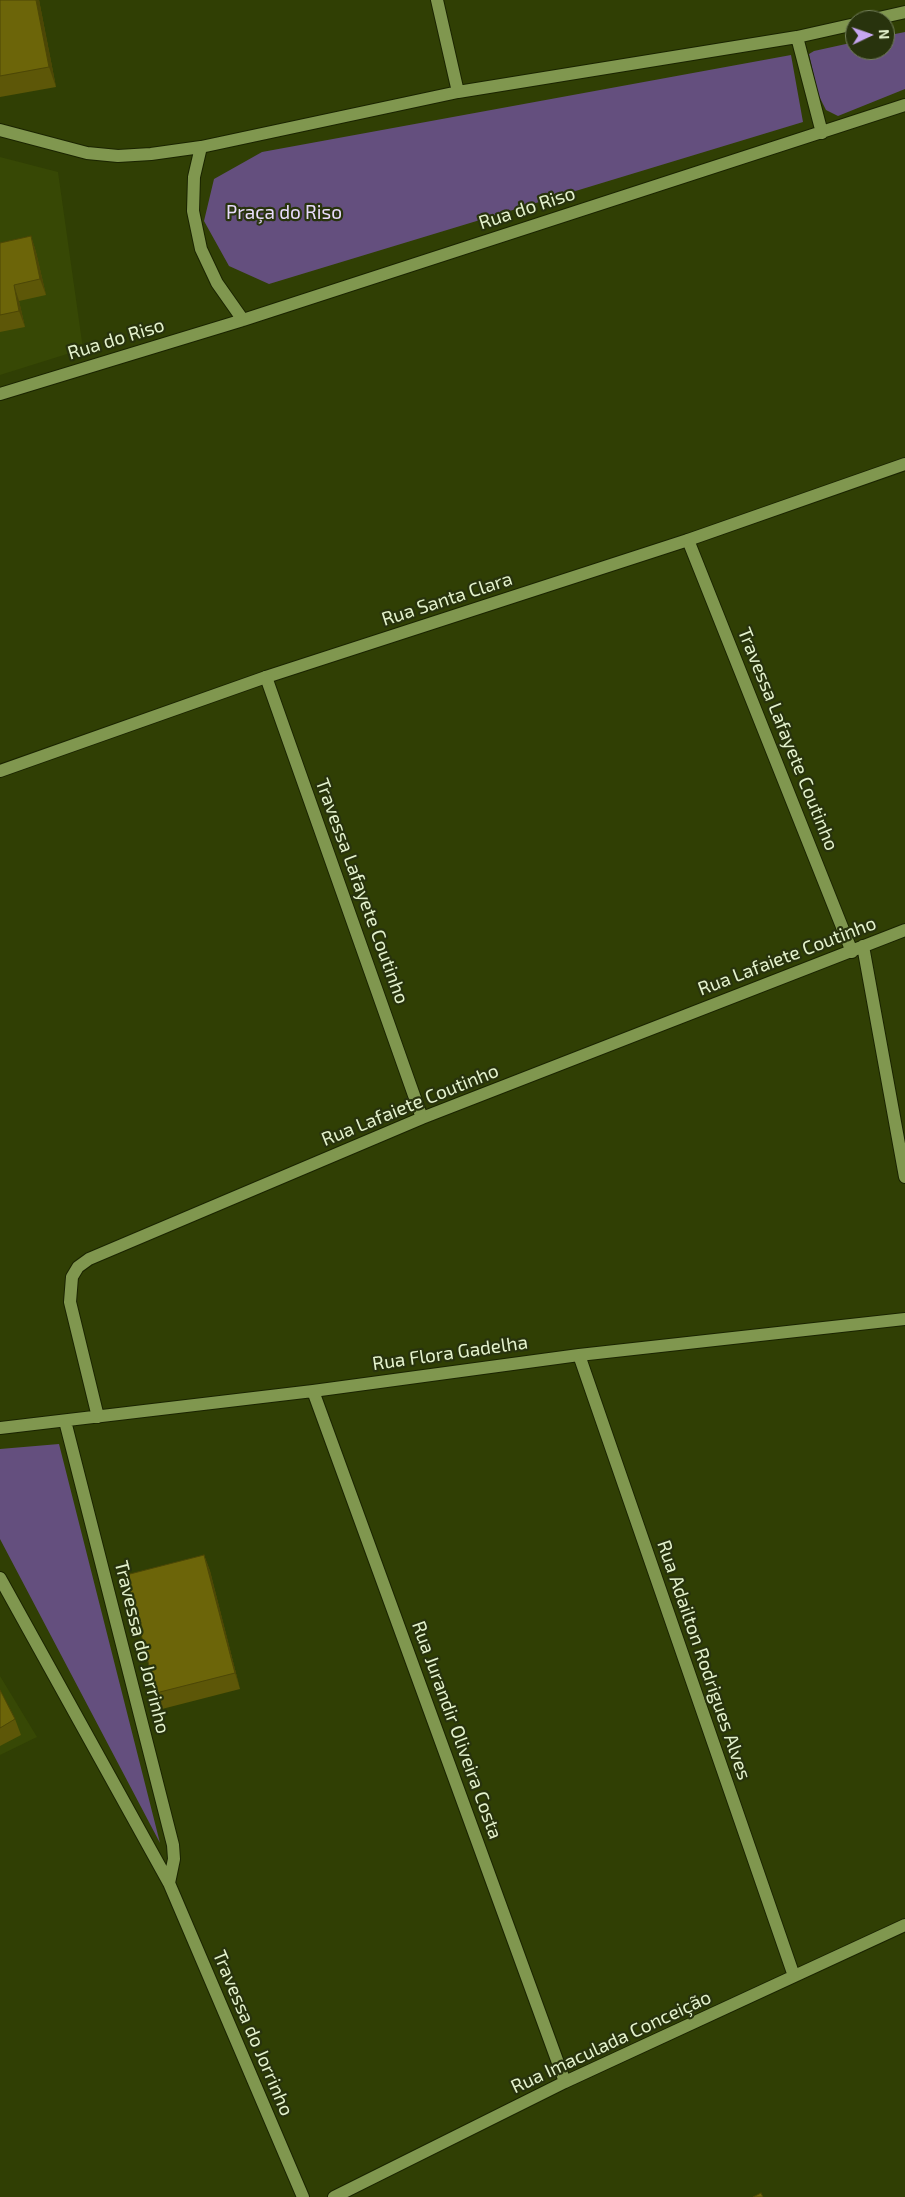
<!DOCTYPE html>
<html>
<head>
<meta charset="utf-8">
<style>
  body { margin:0 }
  #map { position:relative; width:905px; height:2197px; overflow:hidden; background:#303f04; font-family:"Exo 2",sans-serif }
  canvas { display:block }
  .north { position:absolute; left:845px; top:10px; width:50px; height:50px; box-sizing:border-box; background:#28330d; border:1px solid #737f5a; border-radius:50%; rotate:87deg; font-size:14px; font-weight:700; line-height:20px; text-align:center; color:#e4f2cd }
  .north::after { content:''; display:block; margin:auto; width:18px; height:22px; background:#c6a6f0; clip-path:polygon(50% 0,100% 100%,50% 72%,0 100%) }
</style>
</head>
<body>
<div id="map">
<canvas width="905" height="2197"></canvas>
<div class="north">N</div>
</div>
<script>
const ctx = document.querySelector('canvas').getContext('2d');
ctx.lineJoin = 'round';
function fill(path, color) { ctx.fillStyle = color; ctx.fill(path, 'evenodd'); }
const poly = rows => new Path2D(rows.map(r => 'M' + r).join(''));
function stroke(path, color, width, dash) { ctx.strokeStyle = color; ctx.lineWidth = width; ctx.lineCap = dash ? 'butt' : 'round'; ctx.setLineDash(dash || []); ctx.stroke(path); }
function label(font, color, halo, rows, align = 'center') {
  ctx.font = font + ' "Exo 2",sans-serif'; ctx.lineWidth = 4.5; ctx.setLineDash([]); ctx.textBaseline = 'middle'; ctx.strokeStyle = halo; ctx.fillStyle = color; for (const [text, x, y, turn = 0] of rows) {
    ctx.save(); ctx.translate(x, y); ctx.rotate((+turn || 0) * Math.PI / 180); ctx.textAlign = isNaN(turn) ? turn : align; if (halo) ctx.strokeText(text, 0, 0); ctx.fillText(text, 0, 0); ctx.restore();
  }
}
const built = poly([
  [0,157,58,172,83,349,0,375],
  [0,1676,37,1737,0,1755]
]);
const green = poly([
  [905,32,905,89,838,116,826,110,818,94,809,54,814,51,855,42,855,50,885,50,885,36],
  [791,55,803,122,269,284,229,266,204,221,214,179,262,152],
  [59,1444,160,1843,0,1539,0,1449]
]);
const minor = poly([
  [437,0,458,92],
  [870,20,905,12],
  [797,37,822,133],
  [0,130,87,153,118,156,151,154,201,147,458,92,797,37,855,24],
  [201,147,194,177,193,211,201,249,217,283,243,320],
  [0,394,243,320,905,105],
  [688,540,852,952],
  [266,677,422,1118],
  [863,946,905,1177],
  [579,1355,794,1976],
  [313,1391,565,2082],
  [98,1417,70,1302,72,1277,78,1267,89,1259,422,1118,905,930],
  [65,1421,173,1845,174,1859,169,1883],
  [0,1428,313,1391,579,1355,905,1319],
  [0,1578,169,1883,303,2197],
  [334,2197,565,2082,905,1925]
]);
const tertiary = poly([
  [0,771,266,677,688,540,905,464]
]);
const wall = poly([
  [0,0,39,0,56,87,0,97],
  [31,236,36,252,46,295,19,301,25,327,0,332,0,243],
  [204,1555,210,1571,240,1689,162,1709,156,1693],
  [0,1690,15,1719,21,1735,0,1746]
]);
const shadedWall = poly([
  [36,0,39,0,56,87,49,67],
  [31,236,36,252,46,295,40,279],
  [14,285,19,301,25,327,19,311],
  [204,1555,210,1571,240,1689,235,1673]
]);
const building = poly([
  [0,0,36,0,49,67,0,76,0,0],
  [31,236,40,279,14,285,19,311,0,315,0,243,31,236],
  [204,1555,235,1673,156,1693,126,1575,204,1555],
  [0,1690,15,1719,0,1728,0,1690],
  [761,2193,763,2197,753,2197,761,2193]
]);
const streetNames = [
  ["Rua do Riso",527,208,-18],
  ["Rua do Riso",116,339,-17],
  ["Rua Santa Clara",447,599,-18],
  ["Travessa Lafayete Coutinho",788,739,68],
  ["Travessa Lafayete Coutinho",362,891,70],
  ["Rua Lafaiete Coutinho",787,956,-21],
  ["Rua Lafaiete Coutinho",410,1105,-22],
  ["Rua Flora Gadelha",450,1353,-8],
  ["Travessa do Jorrinho",142,1647,76],
  ["Rua Adailton Rodrigues Alves",704,1660,71],
  ["Rua Jurandir Oliveira Costa",457,1730,70],
  ["Travessa do Jorrinho",253,2033,67],
  ["Rua Imaculada Conceição",611,2042,-25]
];
const parkNames = [
  ["Praça do Riso",284,213]
];
fill(built, '#374805');
fill(green, '#644f7e');
stroke(minor, '#1a2400', 14);
stroke(tertiary, '#1a2400', 14);
stroke(minor, '#80974f', 12);
stroke(tertiary, '#80974f', 12);
fill(wall, '#5d5708');
fill(shadedWall, '#4c4706');
fill(building, '#6c6509');
stroke(building, '#4c4706', 1);
label('19px', '#e4f2cd', '#28330d', streetNames);
label('19px', '#e9dcfc', '#28330d', parkNames);
</script>
</body>
</html>
